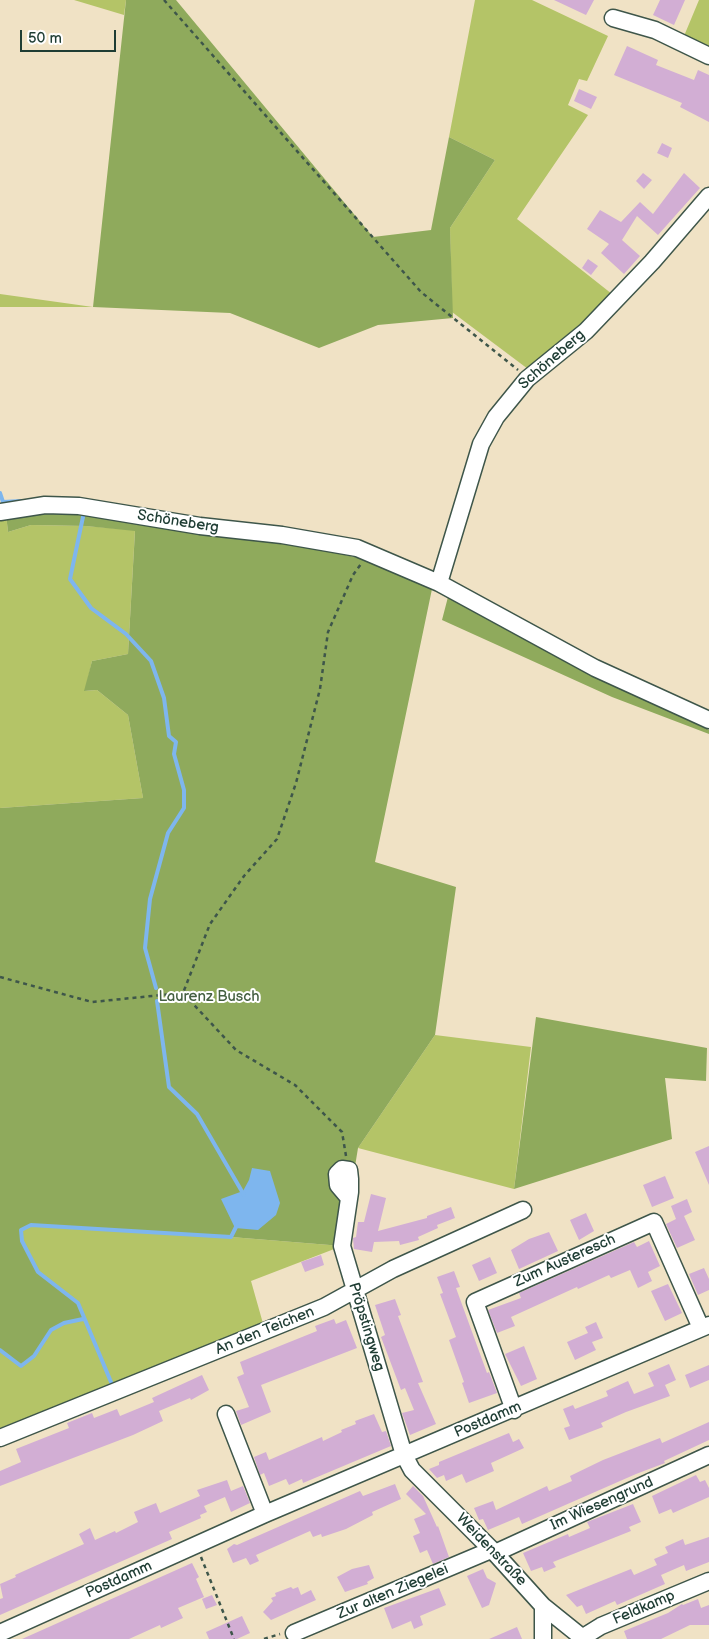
<!DOCTYPE html>
<html>
<head>
<meta charset="utf-8">
<style>
  body { margin:0 }
  #map { position:relative; width:709px; height:1639px; overflow:hidden; background:#f0e2c5; font-family:"Balsamiq Sans",sans-serif }
  canvas { display:block }
  .scale { position:absolute; left:20px; top:30px; width:96px; height:22px; box-sizing:border-box; border:2px solid #1f3d34; border-top:0; padding-left:6px; font-size:15px; line-height:18px; white-space:nowrap; color:#1f3d34; -webkit-text-stroke:4px #fff; paint-order:stroke }
</style>
</head>
<body>
<div id="map">
<canvas width="709" height="1639"></canvas>
<div class="scale">50 m</div>
</div>
<script>
const ctx = document.querySelector('canvas').getContext('2d');
ctx.lineJoin = 'round';
function fill(path, color) { ctx.fillStyle = color; ctx.fill(path, 'evenodd'); }
const poly = rows => new Path2D(rows.map(r => 'M' + r).join(''));
function stroke(path, color, width, dash) { ctx.strokeStyle = color; ctx.lineWidth = width; ctx.lineCap = dash ? 'butt' : 'round'; ctx.setLineDash(dash || []); ctx.stroke(path); }
function label(font, color, halo, rows, align = 'center') {
  ctx.font = font + ' "Balsamiq Sans",sans-serif'; ctx.lineWidth = 4; ctx.setLineDash([]); ctx.textBaseline = 'middle'; ctx.strokeStyle = halo; ctx.fillStyle = color; for (const [text, x, y, turn = 0] of rows) {
    ctx.save(); ctx.translate(x, y); ctx.rotate((+turn || 0) * Math.PI / 180); ctx.textAlign = isNaN(turn) ? turn : align; if (halo) ctx.strokeText(text, 0, 0); ctx.fillText(text, 0, 0); ctx.restore();
  }
}
const green = poly([
  [74,0,126,0,124,15],
  [475,0,532,0,608,36,587,81,579,79,568,105,588,115,517,219,612,294,583,327,528,369,452,312,450,228,495,160,449,137],
  [699,0,709,0,709,48,684,36],
  [0,294,93,307,0,307],
  [6,514,8,532,31,525,86,526,135,530,128,654,92,661,85,691,97,690,128,715,143,798,0,808,0,515],
  [435,1035,531,1047,514,1189,358,1148],
  [31,1225,231,1237,342,1246,251,1281,264,1327,0,1428,0,1350,21,1366,34,1356,51,1330,64,1323,78,1303,38,1272,22,1241,21,1230]
]);
const forest = poly([
  [126,0,176,0,373,237,431,230,449,137,495,160,450,228,453,318,378,325,319,348,230,313,93,307],
  [87,511,304,546,364,559,432,589,375,862,456,887,435,1035,358,1148,342,1246,231,1237,31,1225,21,1230,22,1241,38,1272,78,1303,83,1319,64,1323,51,1330,34,1356,21,1366,0,1350,0,808,143,798,128,715,97,690,84,691,92,661,128,654,135,531,86,526,31,525,8,532,6,514],
  [448,597,608,683,709,730,709,734,612,697,442,620],
  [536,1017,707,1048,706,1081,665,1078,672,1139,514,1189]
]);
const water = poly([
  [252,1168,270,1171,280,1203,276,1215,258,1230,235,1228,221,1199,243,1191,249,1180]
]);
const stream = poly([
  [0,493,3,502,21,501],
  [84,512,70,579,91,608,126,634,151,661,164,698,169,736,176,742,174,754,184,790,184,808,168,833,150,899,145,948,156,988],
  [157,1001,169,1087,197,1114,244,1195],
  [0,1350,21,1366,34,1356,51,1330,64,1323,83,1319],
  [111,1382,78,1303,38,1272,22,1241,21,1230,31,1225,231,1237,237,1225]
]);
const building = poly([
  [554,0,594,0,586,15],
  [660,0,685,0,674,25,653,15],
  [627,46,658,60,656,65,694,80,698,70,709,75,709,122,680,107,682,103,614,75],
  [579,89,597,97,591,109,574,101],
  [662,143,672,148,668,158,657,153],
  [643,173,652,180,644,189,636,181],
  [684,173,700,188,658,235,637,216,622,240,640,256,624,274,601,253,609,244,587,229,600,210,621,222,640,202,653,214],
  [588,259,598,266,591,275,582,268],
  [709,1146,709,1185,695,1152],
  [665,1176,674,1198,652,1207,643,1185],
  [371,1194,386,1198,378,1231,427,1218,427,1216,451,1207,455,1218,437,1225,438,1228,418,1237,419,1240,400,1245,399,1241,374,1242,372,1252,354,1249,353,1238,356,1237,358,1222,364,1222],
  [687,1199,692,1212,684,1216,695,1240,677,1248,666,1224,676,1219,671,1206],
  [586,1213,594,1231,579,1240,570,1220],
  [549,1232,558,1251,519,1269,511,1250,529,1239],
  [649,1241,660,1266,648,1272,652,1281,638,1288,630,1270,611,1278,609,1275,578,1289,577,1287,511,1317,515,1326,497,1333,488,1310,521,1298,519,1293,634,1242,637,1247],
  [321,1255,324,1265,305,1272,301,1262],
  [490,1257,497,1273,479,1281,472,1265],
  [704,1268,709,1279,709,1290,698,1295,689,1274],
  [454,1271,460,1287,456,1288,487,1373,489,1372,497,1393,469,1403,462,1383,464,1382,449,1340,456,1337,440,1294,443,1293,437,1277],
  [668,1284,682,1313,665,1321,651,1291],
  [395,1299,401,1315,398,1316,423,1382,418,1383,436,1424,410,1435,402,1413,414,1410,405,1388,401,1390,381,1337,385,1335,375,1305],
  [334,1319,336,1324,346,1320,357,1348,261,1385,271,1412,241,1425,236,1411,249,1407,237,1377,244,1374,240,1362,317,1331,315,1326],
  [596,1322,603,1338,592,1342,596,1350,575,1360,567,1342,588,1333,585,1327],
  [524,1346,537,1379,521,1386,505,1354],
  [669,1364,676,1380,665,1385,670,1396,626,1412,601,1423,603,1427,569,1440,564,1428,570,1426,563,1409,573,1405,575,1409,608,1396,606,1391,628,1381,634,1394,654,1386,648,1373],
  [709,1365,709,1380,690,1388,685,1375],
  [202,1375,209,1390,191,1400,190,1398,159,1411,163,1421,133,1435,0,1486,0,1471,21,1462,16,1449,69,1428,67,1423,92,1413,94,1418,117,1409,120,1416,154,1402,152,1398],
  [374,1414,382,1432,386,1431,391,1446,303,1483,302,1479,289,1485,286,1479,269,1486,264,1473,260,1475,254,1457,266,1452,269,1460,322,1437,323,1441,342,1432,341,1430,356,1424,355,1421],
  [709,1422,709,1440,664,1461,665,1463,636,1474,522,1524,519,1517,488,1530,483,1519,479,1520,474,1508,493,1501,496,1510,547,1486,549,1491,572,1481,570,1476,603,1460,660,1438,662,1443],
  [509,1433,513,1442,519,1439,524,1448,491,1463,494,1471,466,1483,462,1474,446,1481,444,1475,437,1478,429,1469,439,1465,439,1462],
  [696,1475,700,1482,705,1480,709,1488,709,1497,673,1513,671,1509,659,1514,652,1496],
  [227,1480,231,1491,243,1486,250,1503,231,1512,225,1497,204,1506,207,1512,200,1515,201,1518,169,1532,172,1539,0,1615,0,1599,3,1598,0,1584,16,1577,15,1575,84,1544,79,1534,90,1528,95,1540,115,1531,116,1533,138,1522,134,1512,156,1503,160,1513,200,1496,197,1490],
  [395,1484,401,1499,372,1512,373,1515,346,1529,322,1537,321,1534,313,1537,310,1531,256,1555,259,1561,250,1565,246,1558,233,1563,227,1549,234,1544,237,1545,360,1491,363,1496],
  [413,1486,423,1496,437,1527,438,1526,449,1557,433,1564,427,1550,420,1553,413,1536,420,1533,414,1519,426,1514,406,1494],
  [633,1504,641,1522,629,1527,631,1531,553,1562,556,1567,544,1572,542,1567,531,1571,523,1553,568,1534,569,1537,590,1528,587,1522],
  [709,1537,709,1562,686,1571,684,1565,661,1575,665,1584,617,1605,615,1601,586,1614,582,1605,577,1607,566,1595,631,1569,634,1575,657,1565,654,1559,668,1553,665,1547,683,1539,685,1545],
  [192,1563,199,1577,196,1579,204,1597,178,1608,183,1618,161,1628,160,1625,129,1639,22,1639],
  [369,1565,374,1578,367,1582,368,1584,345,1592,337,1577,352,1569],
  [483,1569,487,1578,496,1583,489,1605,482,1608,467,1576],
  [291,1587,293,1589,298,1587,301,1595,311,1590,316,1600,271,1620,263,1612,273,1601,271,1598,276,1596,275,1593],
  [439,1588,446,1605,420,1616,423,1625,414,1629,411,1621,392,1629,384,1608],
  [212,1595,217,1605,206,1609,202,1599],
  [698,1599,701,1608,709,1605,709,1625,690,1625,661,1639,627,1639,624,1631,668,1613,682,1604,683,1605],
  [242,1616,250,1633,237,1639,209,1639,206,1632],
  [517,1627,522,1639,489,1639]
]);
const path = poly([
  [164,0,421,292,518,370],
  [0,977,92,1002,182,993],
  [346,1156,342,1132,295,1085,236,1050,183,993,210,924,244,876,277,839,296,783,320,689,328,632,353,575,361,564],
  [201,1557,234,1639],
  [264,1639,280,1634]
]);
const minor = poly([
  [613,18,655,30,709,56],
  [0,512,45,505,79,506,200,526,282,535,357,548,439,583,595,668,709,720],
  [439,583,481,444,496,417,527,379,586,331,652,262,709,196],
  [349,1198,338,1185,337,1174,342,1169,349,1170,350,1179,350,1192,342,1246,404,1455,412,1470,495,1553,543,1606,584,1639],
  [514,1410,475,1302,654,1222,701,1328],
  [226,1414,265,1514],
  [0,1438,324,1307,393,1269,523,1210],
  [495,1553,709,1455],
  [543,1606,543,1639],
  [0,1633,265,1514,709,1325],
  [294,1633,491,1550],
  [580,1639,601,1626,709,1581]
]);
const streetNames = [
  ["Schöneberg",552,360,-41],
  ["Schöneberg",178,522,9],
  ["Zum Austeresch",565,1261,-24],
  ["Pröpstingweg",366,1327,73],
  ["An den Teichen",265,1331,-22],
  ["Postdamm",488,1420,-23],
  ["Im Wiesengrund",602,1504,-24],
  ["Weidenstraße",491,1550,46],
  ["Postdamm",119,1580,-24],
  ["Zur alten Ziegelei",393,1592,-23],
  ["Feldkamp",644,1608,-23]
];
const parkNames = [
  ["Laurenz Busch",209,997]
];
fill(green, '#b4c467');
fill(forest, '#8faa5c');
fill(water, '#7eb6ee');
stroke(stream, '#7eb6ee', 4);
fill(building, '#d2aed4');
stroke(minor, '#3e564a', 19);
stroke(path, '#3e564a', 2.5, [4, 4]);
stroke(minor, '#fff', 16);
label('15px', '#1f3d34', '#fff', streetNames);
label('15px', '#445f41', '#fff', parkNames);
</script>
</body>
</html>
